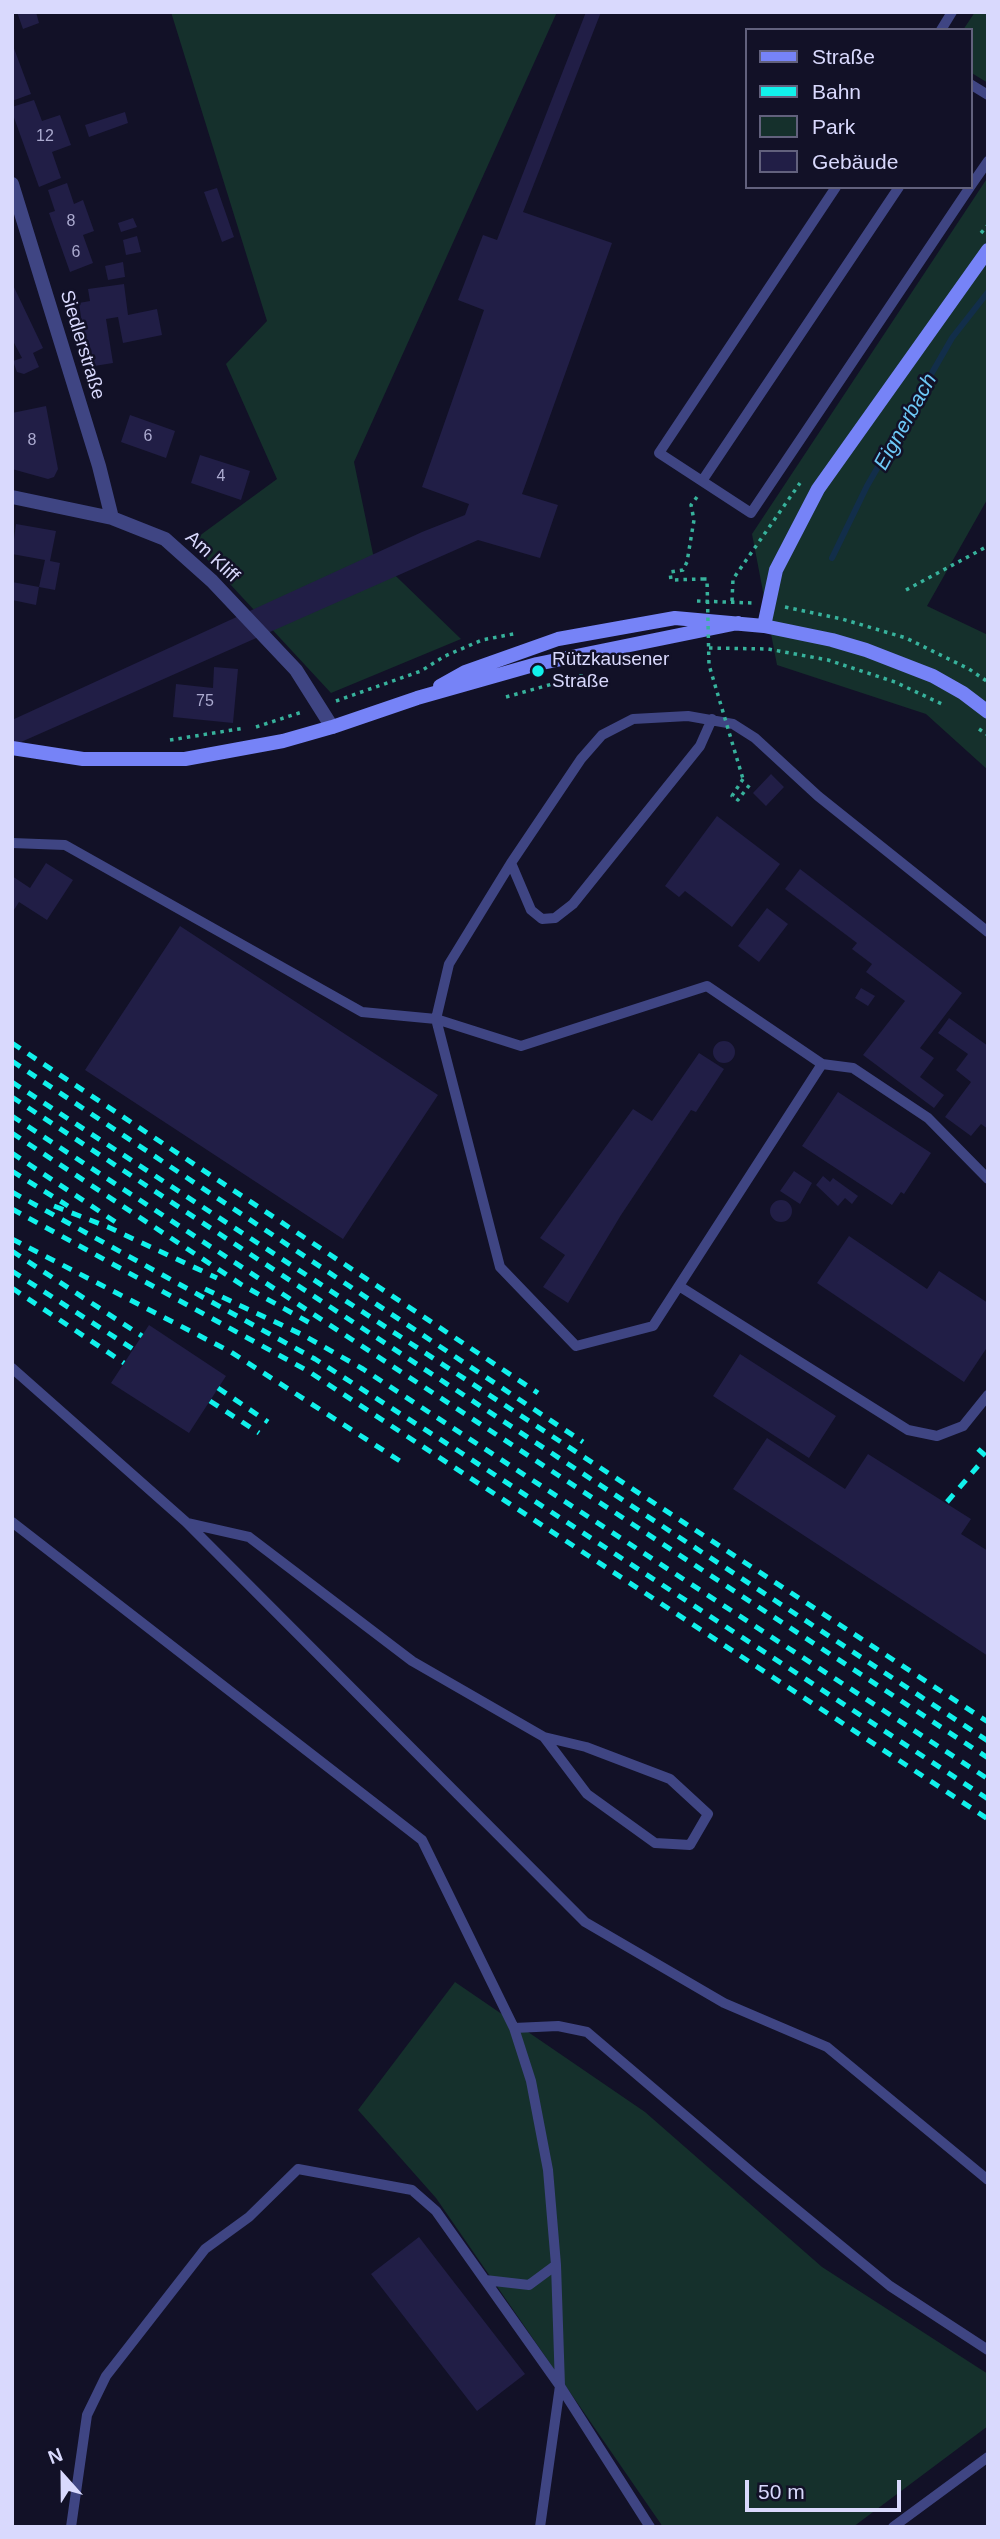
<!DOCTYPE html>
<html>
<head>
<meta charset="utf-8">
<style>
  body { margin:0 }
  #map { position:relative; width:1000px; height:2539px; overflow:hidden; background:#121127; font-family:Helvetica,sans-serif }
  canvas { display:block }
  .frame { position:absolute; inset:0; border:14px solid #d9d9fd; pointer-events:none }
  .legend { position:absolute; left:745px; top:28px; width:228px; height:161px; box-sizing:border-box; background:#121127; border:2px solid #62617d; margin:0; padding:9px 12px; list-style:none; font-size:21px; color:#d9d9fd }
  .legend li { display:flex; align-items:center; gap:14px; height:35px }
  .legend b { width:35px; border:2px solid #62617d }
  .north { position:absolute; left:28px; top:2441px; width:70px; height:70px; -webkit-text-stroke:5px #121127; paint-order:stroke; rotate:339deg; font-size:19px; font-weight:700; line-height:28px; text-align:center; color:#d9d9fd }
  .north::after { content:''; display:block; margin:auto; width:24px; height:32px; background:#d9d9fd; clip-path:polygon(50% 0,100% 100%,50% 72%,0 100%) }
  .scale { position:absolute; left:745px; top:2480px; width:156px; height:32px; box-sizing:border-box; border:4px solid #d9d9fd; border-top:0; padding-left:9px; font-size:21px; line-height:24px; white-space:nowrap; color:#d9d9fd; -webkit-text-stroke:5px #121127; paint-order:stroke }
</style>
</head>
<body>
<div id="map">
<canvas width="1000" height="2539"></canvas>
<div class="frame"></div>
<ul class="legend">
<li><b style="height:9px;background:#7683f7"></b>Straße</li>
<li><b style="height:9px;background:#11f1eb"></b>Bahn</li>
<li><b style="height:19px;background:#15302c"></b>Park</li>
<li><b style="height:19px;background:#211e46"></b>Gebäude</li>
</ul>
<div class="north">N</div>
<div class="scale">50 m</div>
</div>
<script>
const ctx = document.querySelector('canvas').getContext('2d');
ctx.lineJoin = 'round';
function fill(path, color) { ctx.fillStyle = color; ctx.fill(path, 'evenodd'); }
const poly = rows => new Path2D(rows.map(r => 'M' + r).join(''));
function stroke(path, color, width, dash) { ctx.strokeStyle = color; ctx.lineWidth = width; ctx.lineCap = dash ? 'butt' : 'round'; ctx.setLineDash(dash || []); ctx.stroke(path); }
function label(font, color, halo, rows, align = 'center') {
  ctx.font = font + ' Helvetica,sans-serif'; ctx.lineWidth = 5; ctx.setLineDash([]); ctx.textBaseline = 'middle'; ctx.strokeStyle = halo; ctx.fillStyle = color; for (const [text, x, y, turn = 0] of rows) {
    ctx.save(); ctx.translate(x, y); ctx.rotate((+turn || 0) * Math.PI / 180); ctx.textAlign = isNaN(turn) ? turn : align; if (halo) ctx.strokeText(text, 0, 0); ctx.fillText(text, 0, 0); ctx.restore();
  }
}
const green = poly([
  [171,12,557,12,354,462,373,554,461,639,331,693,191,542,277,479,226,364,267,321],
  [975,12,988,12,988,83,970,72,970,30,963,30],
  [988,177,988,498,927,606,988,635,988,770,926,714,777,665,752,534],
  [455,1982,645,2112,822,2267,988,2374,988,2426,853,2527,663,2527,436,2198,358,2110]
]);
const stream = poly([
  [832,558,867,486,952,338,988,292]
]);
const building = poly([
  [17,12,36,12,39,23,23,29],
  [586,12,601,12,523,212,612,243,522,494,558,505,540,558,478,540,12,746,12,720,422,532,465,515,469,504,422,487,484,310,458,300,483,235,497,240],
  [12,43,31,94,12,101],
  [34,100,42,121,60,115,71,145,52,152,61,178,39,187,12,112,12,107],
  [125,112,128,123,89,137,85,125],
  [67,183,74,204,83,200,94,231,83,235,93,263,70,272,49,213,55,211,48,190],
  [217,188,234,237,222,242,204,192],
  [133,218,137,227,121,232,118,223],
  [137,236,141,252,126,255,123,240],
  [123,262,125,277,108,280,105,266],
  [12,283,43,348,33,353,39,367,24,374,17,372,13,361,22,358,12,339],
  [124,284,128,315,157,309,162,335,123,343,118,317,106,319,113,363,88,367,79,303,90,301,88,289],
  [46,406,58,469,54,477,48,479,12,469,12,413],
  [130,415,175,431,166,458,121,442],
  [200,455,250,471,241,500,191,483],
  [16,524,56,531,50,561,60,563,55,590,39,587,45,560,12,554],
  [12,582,39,587,36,605,12,600],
  [214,667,238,669,233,723,173,717,176,684,213,688],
  [771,774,784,787,766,806,753,793],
  [717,816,780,864,732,927,685,891,679,897,665,886],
  [46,863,73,880,47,920,19,902,12,913,12,876,30,888],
  [800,869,962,993,920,1048,934,1058,920,1077,944,1095,934,1108,863,1055,905,1001,866,972,872,964,852,949,857,943,785,889],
  [767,908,788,924,759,962,738,946],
  [180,926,438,1095,343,1239,85,1070],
  [861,988,875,996,868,1006,855,998],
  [949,1018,988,1046,988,1129,981,1124,971,1136,945,1117,971,1082,956,1070,968,1054,938,1033],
  '713 1052a11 11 0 1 1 22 0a11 11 0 1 1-22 0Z',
  [699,1053,724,1069,696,1112,691,1110,621,1215,568,1303,543,1287,565,1255,540,1238,633,1109,652,1121],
  [838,1092,931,1153,904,1194,901,1192,892,1205,802,1146],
  [794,1171,812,1183,800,1204,780,1191],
  [823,1176,830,1182,833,1178,858,1196,852,1204,845,1198,838,1206,816,1185],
  '770 1211a11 11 0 1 1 22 0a11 11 0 1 1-22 0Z',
  [849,1236,927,1289,939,1271,988,1303,988,1346,964,1382,817,1283],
  [149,1325,226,1376,189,1433,111,1383],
  [740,1354,836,1416,809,1458,713,1396],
  [767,1438,845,1489,868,1454,971,1519,961,1534,988,1551,988,1656,733,1489],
  [419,2237,525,2374,477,2411,371,2274]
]);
const path = poly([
  [981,233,988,225],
  [697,497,691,505,694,520,687,562,683,570,670,572,671,580,703,579],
  [906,590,988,546],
  [697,601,753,603],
  [732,601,733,579,800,483],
  [785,607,842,619,906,638,969,669,988,682],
  [709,648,768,649,828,660,895,682,944,705],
  [506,697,581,676,581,671],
  [336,701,421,671,445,656,482,640,518,633],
  [256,727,302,712],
  [979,729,988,735],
  [170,740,245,728],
  [743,779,732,796,738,800,751,783]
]);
const lane = poly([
  [941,30,952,12],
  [970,84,988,95],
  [836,187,659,453,751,513,970,187],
  [970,187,988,161],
  [702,481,899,187],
  [12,843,65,845,362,1012,436,1019,521,1046,707,986,822,1064,653,1326,576,1346,500,1267,436,1019,449,964,511,863,581,759,602,735,633,719,688,716,733,724,755,738,818,796,988,932],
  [511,863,531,910,542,919,555,918,573,904,700,746,712,719],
  [822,1064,853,1068,928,1118,988,1179],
  [679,1286,908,1430,937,1436,963,1426,988,1395],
  [12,1368,186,1522,585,1922,724,2003,827,2047,988,2180],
  [12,1522,422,1840,514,2028,531,2081,548,2170,556,2265,529,2285,485,2280],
  [187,1523,249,1537,412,1661,544,1737,586,1747,670,1779,708,1814,690,1845,655,1843,587,1794,544,1737],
  [514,2028,558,2026,587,2032,756,2176,890,2286,988,2350],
  [71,2527,87,2415,106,2376,205,2249,249,2217,298,2169,412,2190,436,2211,560,2386,650,2527],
  [540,2527,560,2386,556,2265],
  [893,2527,988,2457]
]);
const street = poly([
  [12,184,99,466,112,518],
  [12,497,112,518,165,539,212,581,296,670,332,727]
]);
const secondary = poly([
  [764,626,776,570,818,489,988,250],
  [440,686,465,672,558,639,675,618,764,626,832,640,866,650,933,676,963,693,988,712],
  [12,748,83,759,185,759,283,741,332,727,417,698,537,664,738,623]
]);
const rail = poly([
  [12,1043,538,1393],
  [12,1061,583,1442],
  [12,1082,988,1722],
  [12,1097,988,1741],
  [12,1116,988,1758],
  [12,1133,242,1285,310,1323],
  [12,1153,120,1225],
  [12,1171,68,1206],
  [12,1192,315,1359,460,1452,988,1799],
  [54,1206,108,1227,217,1278],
  [12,1209,308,1371,988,1819],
  [12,1239,231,1352,403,1463],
  [12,1251,142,1336],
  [12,1271,133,1349],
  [12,1288,124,1363],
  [205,1289,303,1335,363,1369,988,1779],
  [218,1388,268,1422],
  [210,1401,259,1433],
  [978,1449,988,1458],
  [947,1502,978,1466]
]);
const pathBridge = poly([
  [703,579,707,579,709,665,743,779]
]);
const markers = [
  [538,671,7,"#11f1eb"]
];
const numberNames = [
  ["12",45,137],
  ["8",71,222],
  ["6",76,253],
  ["6",148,437],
  ["8",32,441],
  ["4",221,477],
  ["75",205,702]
];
const streetNames = [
  ["Siedlerstraße",82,345,73],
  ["Am Kliff",212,557,43]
];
const poiNames = [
  ["Rützkausener",552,660],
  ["Straße",552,682]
];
const waterNames = [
  ["Eignerbach",906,422,-61]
];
fill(green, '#15302c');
stroke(stream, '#122e4a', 6);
fill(building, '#211e46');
stroke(path, '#37b29c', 3.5, [3.5, 5]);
stroke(lane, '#3f4583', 10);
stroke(street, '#3f4583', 14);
stroke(secondary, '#7683f7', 14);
stroke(rail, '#11f1eb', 5, [10, 9]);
stroke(pathBridge, '#37b29c', 3.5, [3.5, 5]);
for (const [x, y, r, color] of markers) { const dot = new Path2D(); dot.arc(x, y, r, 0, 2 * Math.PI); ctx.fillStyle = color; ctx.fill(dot); stroke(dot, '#121127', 2.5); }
label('16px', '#abaacf', null, numberNames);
label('19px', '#d9d9fd', '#121127', streetNames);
label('19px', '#d9d9fd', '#121127', poiNames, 'left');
label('italic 21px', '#6dc8f6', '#121127', waterNames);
</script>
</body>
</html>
